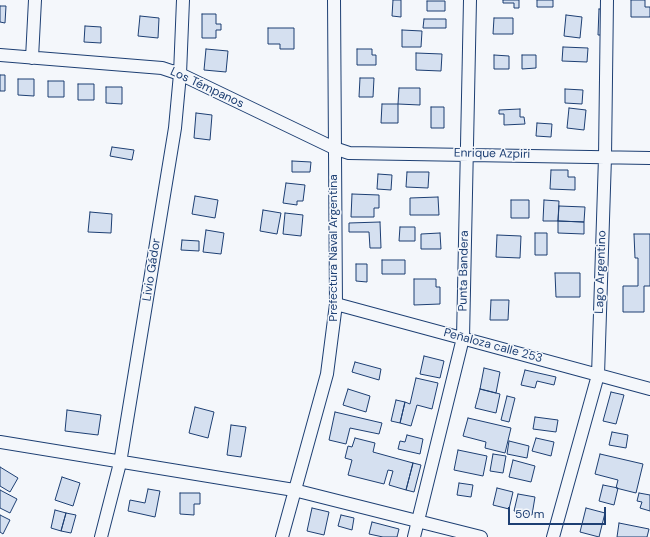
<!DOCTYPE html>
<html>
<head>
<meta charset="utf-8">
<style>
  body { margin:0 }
  #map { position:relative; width:650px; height:537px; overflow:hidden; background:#f4f7fb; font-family:"DM Sans",sans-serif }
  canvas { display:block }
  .scale { position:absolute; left:508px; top:507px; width:98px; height:18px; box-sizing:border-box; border:2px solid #1d3f73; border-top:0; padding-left:5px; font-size:12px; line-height:14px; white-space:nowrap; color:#1d3f73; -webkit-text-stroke:3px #f4f7fb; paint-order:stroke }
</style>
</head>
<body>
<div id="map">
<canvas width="650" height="537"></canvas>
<div class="scale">50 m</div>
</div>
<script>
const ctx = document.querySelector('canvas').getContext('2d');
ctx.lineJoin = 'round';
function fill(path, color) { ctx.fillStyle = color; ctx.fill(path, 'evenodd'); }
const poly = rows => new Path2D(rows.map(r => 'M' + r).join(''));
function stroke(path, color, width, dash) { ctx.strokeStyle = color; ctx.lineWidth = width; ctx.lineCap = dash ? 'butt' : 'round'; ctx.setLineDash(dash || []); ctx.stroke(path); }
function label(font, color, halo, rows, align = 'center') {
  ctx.font = font + ' "DM Sans",sans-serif'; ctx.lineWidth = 3; ctx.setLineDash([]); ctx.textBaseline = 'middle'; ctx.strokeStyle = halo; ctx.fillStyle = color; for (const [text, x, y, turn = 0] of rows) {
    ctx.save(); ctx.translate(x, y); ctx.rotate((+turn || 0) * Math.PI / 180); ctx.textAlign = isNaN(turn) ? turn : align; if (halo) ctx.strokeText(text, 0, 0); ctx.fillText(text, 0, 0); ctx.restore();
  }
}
const building = poly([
  [393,0,401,0,401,17,392,16,393,0],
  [503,0,519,0,519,8,514,8,514,3,503,3,503,0],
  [537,0,553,0,553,7,537,7,537,0],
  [631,0,645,0,645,7,650,7,650,17,631,17,631,0],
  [427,1,445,1,445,11,427,11,427,1],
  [0,6,6,6,5,23,0,22,0,6],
  [599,9,606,9,605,35,598,35,599,9],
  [202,14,216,14,216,24,221,24,221,30,216,30,216,38,202,38,202,14],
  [566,15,582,17,580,38,564,36,566,15],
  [140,16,159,18,158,38,138,36,140,16],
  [494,18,513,18,513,34,493,34,494,18],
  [424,19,446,19,446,28,423,28,424,19],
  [85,26,101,27,101,43,84,42,85,26],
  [268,28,294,28,294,49,280,49,280,44,268,44,268,28],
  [402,30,422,31,421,47,402,47,402,30],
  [563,47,588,48,587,62,562,61,563,47],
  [206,49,228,51,226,72,204,70,206,49],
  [357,49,372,49,372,55,376,55,376,65,357,65,357,49],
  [416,53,442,54,441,71,416,70,416,53],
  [494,55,509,56,509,69,494,69,494,55],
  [522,55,536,55,536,68,522,69,522,55],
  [0,75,5,75,5,91,0,91,0,75],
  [360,78,374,78,373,97,359,97,360,78],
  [18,79,34,79,34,96,18,95,18,79],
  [48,81,64,81,64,97,48,97,48,81],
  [78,84,94,84,94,100,78,100,78,84],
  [106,87,122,87,122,104,106,103,106,87],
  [399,88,420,88,420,105,398,104,399,88],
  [565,89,583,90,582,104,565,103,565,89],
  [382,104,398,104,398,123,381,123,382,104],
  [431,107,444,107,444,128,431,128,431,107],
  [569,108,586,110,584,130,567,128,569,108],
  [520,109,520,117,524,117,525,124,504,125,504,114,499,114,499,110,520,109],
  [196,113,212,115,210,140,194,138,196,113],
  [537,123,552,124,551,137,536,136,537,123],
  [112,147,134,150,132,160,110,156,112,147],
  [292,161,311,162,310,172,292,172,292,161],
  [551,170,568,170,568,177,575,177,575,190,550,189,551,170],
  [407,172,429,172,428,188,406,187,407,172],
  [378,174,392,175,391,190,377,189,378,174],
  [286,183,305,185,303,201,297,201,297,205,283,203,286,183],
  [352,194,379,195,379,208,374,208,374,217,351,217,352,194],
  [195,196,218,200,215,218,192,214,195,196],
  [438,197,439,215,410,215,410,198,438,197],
  [511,200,529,200,529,218,511,218,511,200],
  [544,200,559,201,558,221,543,221,544,200],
  [559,206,585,207,584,222,558,221,559,206],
  [263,210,281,213,277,234,260,231,263,210],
  [90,212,112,214,111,233,88,232,90,212],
  [285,213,303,215,301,236,283,234,285,213],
  [558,221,584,222,584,234,558,233,558,221],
  [380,222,381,248,370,248,369,232,349,232,349,223,380,222],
  [400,227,415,227,415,241,399,241,400,227],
  [206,230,224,233,221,254,203,252,206,230],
  [440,233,441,249,421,249,421,234,440,233],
  [535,233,547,233,547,255,535,255,535,233],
  [634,234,650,234,650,286,644,286,644,312,623,312,623,286,638,286,638,258,635,258,634,234],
  [497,235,521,236,520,258,496,257,497,235],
  [182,240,199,241,199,251,181,250,182,240],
  [382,260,405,260,405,274,382,274,382,260],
  [356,264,367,264,367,282,356,281,356,264],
  [555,273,580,273,580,297,556,297,555,273],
  [414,279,436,279,436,287,440,287,440,304,414,305,414,279],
  [491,300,509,300,508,320,490,320,491,300],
  [424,356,444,361,440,378,420,374,424,356],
  [355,362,381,369,379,380,352,372,355,362],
  [484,368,500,372,496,393,480,389,484,368],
  [525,370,556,377,554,385,537,381,535,388,521,385,525,370],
  [416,378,438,383,432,409,417,405,411,426,400,423,405,402,410,404,416,378],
  [348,389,370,396,366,412,343,405,348,389],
  [480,389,500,394,496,413,475,408,480,389],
  [611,392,624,395,616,424,603,421,611,392],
  [507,396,515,398,509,422,501,420,507,396],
  [396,400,405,402,400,423,391,421,396,400],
  [195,407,214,412,208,438,189,433,195,407],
  [67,410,101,415,98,435,65,431,67,410],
  [335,412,382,423,379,434,350,428,346,444,329,440,335,412],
  [535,417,558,420,556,432,533,429,535,417],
  [468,418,511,428,505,453,485,448,486,442,463,436,468,418],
  [231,425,246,427,241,457,227,455,231,425],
  [612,432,628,435,626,448,609,445,612,432],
  [407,435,423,439,420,454,398,449,400,441,405,442,407,435],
  [355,438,375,443,373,452,413,463,406,490,389,485,393,471,388,470,384,484,348,475,352,460,345,458,348,446,352,447,355,438],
  [536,438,554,442,551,456,532,451,536,438],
  [509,441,529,446,527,458,507,454,509,441],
  [458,450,487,456,483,476,454,470,458,450],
  [493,454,506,456,503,473,490,471,493,454],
  [600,454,643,464,636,493,616,488,618,480,595,474,600,454],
  [513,460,535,466,531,482,509,477,513,460],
  [413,463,421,465,414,492,406,490,413,463],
  [0,467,18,478,10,492,0,486,0,467],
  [62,477,80,483,73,506,55,500,62,477],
  [459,483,473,485,471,497,457,495,459,483],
  [603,485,618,488,614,505,599,501,603,485],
  [497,488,513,492,509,509,493,505,497,488],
  [148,489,160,491,155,517,128,511,130,500,145,503,148,489],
  [0,490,17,499,10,513,0,508,0,490],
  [180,493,200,493,200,504,194,504,194,515,180,514,180,493],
  [639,493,650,495,650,511,640,508,642,502,637,501,639,493],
  [518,494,535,497,532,515,514,511,518,494],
  [312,508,329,512,324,535,307,531,312,508],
  [586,508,605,513,599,537,580,532,586,508],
  [55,510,66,513,61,531,51,528,55,510],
  [66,513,76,515,71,533,61,531,66,513],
  [0,515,10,520,3,534,0,532,0,515],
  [341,515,354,518,352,530,338,526,341,515],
  [372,522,399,529,397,537,383,537,369,534,372,522],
  [619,523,649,529,647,537,617,537,619,523]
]);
const street = poly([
  [0,55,162,68,180,74,334,148,349,153,650,158],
  [32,58,35,0],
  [336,304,650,389],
  [0,442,294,490,481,537],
  [101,537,120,463,175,128,180,74,183,0],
  [282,537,327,374,336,304,334,0],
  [414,537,463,338,470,0],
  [553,537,598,375,605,157,607,0]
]);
const streetNames = [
  ["Los Témpanos",207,88,25],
  ["Enrique Azpiri",492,154,1],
  ["Prefectura Naval Argentina",334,248,-90],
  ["Livio Gádor",152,270,-81],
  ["Punta Bandera",464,271,-89],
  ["Lago Argentino",601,272,-88],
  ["Peñaloza calle 253",493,346,15]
];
fill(building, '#d5e0f0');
stroke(building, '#1d3f73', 1);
stroke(street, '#1d3f73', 14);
stroke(street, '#f4f7fb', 12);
label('12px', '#1d3f73', '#f4f7fb', streetNames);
</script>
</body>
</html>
